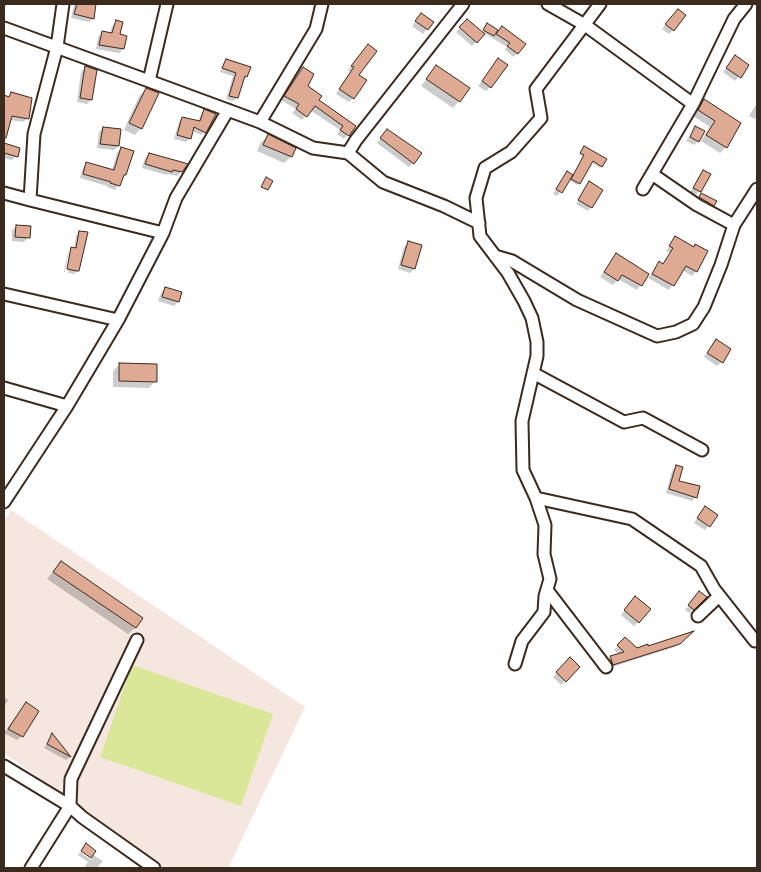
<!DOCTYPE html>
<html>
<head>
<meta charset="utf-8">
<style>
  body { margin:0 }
  #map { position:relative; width:761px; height:872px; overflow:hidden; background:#fff; font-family:Dekko,sans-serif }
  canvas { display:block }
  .frame { position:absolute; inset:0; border:5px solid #3b2a1e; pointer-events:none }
</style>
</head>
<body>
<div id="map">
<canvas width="761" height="872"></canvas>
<div class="frame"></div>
</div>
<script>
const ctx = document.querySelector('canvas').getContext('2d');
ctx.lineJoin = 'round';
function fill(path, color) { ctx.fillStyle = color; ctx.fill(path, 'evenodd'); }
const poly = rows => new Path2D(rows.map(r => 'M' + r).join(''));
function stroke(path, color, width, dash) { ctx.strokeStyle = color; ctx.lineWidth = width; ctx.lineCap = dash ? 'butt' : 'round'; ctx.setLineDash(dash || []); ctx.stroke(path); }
const built = poly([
  [11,510,305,707,228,868,165,868,4,753,4,521]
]);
const green = poly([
  [132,665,273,714,241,806,100,757]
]);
const shadow = poly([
  [4,4,7,4,4,9],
  [70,4,96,4,93,18,89,22,71,18,74,5],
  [674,14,673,30,669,34,662,29],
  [421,15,432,22,423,34,412,26],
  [116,22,123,49,119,53,96,49,98,37,102,33,110,34,112,26],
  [463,25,482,33,485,27,494,36,502,28,524,44,514,57,505,50,507,47,484,33,472,46,456,32],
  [364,50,353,98,349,102,336,94,350,72,348,70],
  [735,56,748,65,735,81,723,72],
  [226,60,246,76,242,80,237,98,233,101,226,99,233,76,220,72,223,64],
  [498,60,490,87,486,91,478,86],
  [436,67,459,101,453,108,421,86],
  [85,68,91,100,87,104,77,102,81,72],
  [303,69,306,86,317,100,355,126,344,139,337,134,340,130,310,110,302,120,292,113,296,109,281,100],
  [146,89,141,128,135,135,124,130,139,96],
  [11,94,28,118,23,122,10,120,4,130,4,95,8,97],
  [704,101,740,123,726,147,720,153,701,141,710,127,693,116,698,107],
  [757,103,757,117,755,119,749,116],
  [204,111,205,132,201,135,192,131,190,138,186,142,174,139,179,122,182,118,198,122,201,114],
  [103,128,118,146,114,150,97,148,99,132],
  [695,128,698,141,694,145,686,141],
  [383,134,413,163,409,167,377,143],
  [268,136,294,149,291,157,284,163,257,151,261,142],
  [4,144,19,148,16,156,12,160,4,158],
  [121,149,125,175,115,190,107,187,107,186,80,178,83,168,87,163,112,170,117,153],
  [582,150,601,166,600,168,591,162,577,185,569,180,557,196,553,194,567,173,573,176,584,157,579,155],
  [149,154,181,172,177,176,168,174,167,175,142,168,145,158],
  [704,171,700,191,695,195,690,192],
  [589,183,601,190,588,211,576,204],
  [701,194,713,205,709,209,697,198],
  [17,226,28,238,24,242,12,241,12,230],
  [79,232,78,270,74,274,68,273,72,251,69,251,72,249,74,249,76,236],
  [676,237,696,271,692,276,682,270,669,290,648,278,659,263,662,265,670,253,666,251],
  [408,243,414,269,410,273,398,269,404,247],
  [69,251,65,272,64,272,68,252],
  [616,254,647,274,637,290,618,279,613,285,600,277],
  [165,288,178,302,174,306,158,301,161,293],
  [716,341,722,362,717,366,704,357],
  [120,364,155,381,149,388,113,387,113,371],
  [676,467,678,482,696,497,692,501,666,493,672,471],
  [702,512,717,515,705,530,694,523],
  [61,562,141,618,135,628,128,634,47,579],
  [696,597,705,597,689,613,685,610],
  [631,602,638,622,634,626,621,615],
  [690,634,675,647,609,668,607,661,611,657,620,655,614,650,625,639,636,649,648,648],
  [570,659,579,667,561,685,553,677],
  [4,697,8,700,4,707],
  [22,708,22,736,17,740,4,733],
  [52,735,70,757,66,760,44,748],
  [80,852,91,860,92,854,103,861,97,868,84,868,88,862,78,855]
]);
const building = poly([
  [77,4,96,4,94,19,74,14,77,4],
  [678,9,686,15,674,31,665,24,678,9],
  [421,13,434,22,428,30,415,21,421,13],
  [467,19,485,34,477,43,459,27,467,19],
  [116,20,123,22,120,34,127,36,124,49,99,45,102,31,112,33,116,20],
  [487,23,498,30,494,36,483,30,487,23],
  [502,26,526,44,518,54,507,46,510,43,496,34,502,26],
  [368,44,377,51,359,75,367,80,354,99,339,89,354,67,351,66,368,44],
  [735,55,749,65,741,78,726,68,735,55],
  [498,58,508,65,491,88,482,81,498,58],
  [226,59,251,67,247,77,245,76,238,98,229,96,236,73,222,68,226,59],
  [436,65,470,88,460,102,426,79,436,65],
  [85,66,97,70,92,100,80,98,85,66],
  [303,67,314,74,308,86,322,96,319,100,356,126,349,136,340,130,343,126,315,106,307,117,296,109,299,104,284,96,303,67],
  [146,88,159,93,142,129,129,123,146,88],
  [11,92,32,98,29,119,12,116,6,138,4,138,4,95,9,97,11,92],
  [704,99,741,123,727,148,706,135,715,121,698,110,704,99],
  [204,109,216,114,206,133,194,127,191,139,177,135,182,117,200,121,204,109],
  [695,126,705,131,699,142,690,137,695,126],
  [103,127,121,129,119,146,100,144,103,127],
  [387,129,422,153,414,164,380,138,387,129],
  [268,134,296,148,292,157,263,145,268,134],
  [4,143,20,148,18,157,4,153,4,143],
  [584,146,607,159,602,167,593,161,580,184,571,179,584,155,580,153,584,146],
  [121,147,134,151,126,175,124,175,120,186,110,183,111,182,83,174,86,162,114,170,121,147],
  [149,153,178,161,188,164,182,172,173,170,172,172,145,164,149,153],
  [703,170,711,174,701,192,693,188,703,170],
  [567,171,573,175,562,193,556,189,567,171],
  [266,177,273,181,268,190,261,187,266,177],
  [589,181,603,190,592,208,578,200,589,181],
  [701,193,717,201,714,206,699,197,701,193],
  [16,225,31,226,30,238,15,237,16,225],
  [79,231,88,232,79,271,77,271,67,269,71,247,76,248,79,231],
  [675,236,694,247,695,244,708,251,697,272,686,266,674,286,652,274,659,261,663,264,673,248,669,246,675,236],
  [408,241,422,245,415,269,401,265,408,241],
  [616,253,649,274,642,286,622,275,618,281,604,272,616,253],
  [165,287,182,292,179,302,162,297,165,287],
  [716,339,731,349,723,363,707,353,716,339],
  [119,363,157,364,157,382,119,381,119,363],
  [676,465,683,467,679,481,700,486,697,498,669,489,676,465],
  [705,506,718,515,710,527,697,518,705,506],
  [61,561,143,618,136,628,53,572,61,561],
  [699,591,707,597,694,610,688,605,699,591],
  [635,596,651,609,639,623,624,610,635,596],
  [694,631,680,644,613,665,610,656,624,652,617,645,625,637,637,648,648,644,648,646,694,631],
  [570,657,580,667,566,682,556,672,570,657],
  [26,702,39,711,23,737,8,729,26,702],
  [52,733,71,757,47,744,52,733],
  [86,843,96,851,91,858,81,851,86,843]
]);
const minor = poly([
  [167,4,149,81,260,122,313,148,348,153,383,182,444,206,479,223],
  [548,4,585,25,693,104],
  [4,28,149,81],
  [260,122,316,29,322,4],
  [348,153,356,140,463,4],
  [652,174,697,205,734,225],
  [643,189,693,104,734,19,746,4],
  [4,193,30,200,34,134,57,47,63,4],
  [30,200,163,233],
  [495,256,512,261,577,300,657,336,676,332,693,324,704,307,721,265,734,225,757,189],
  [4,294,118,320],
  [533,373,624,422,643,418,702,450],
  [4,388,67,406],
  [536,498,632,519,701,566,714,589,755,641],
  [4,502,67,406,118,320,163,233,176,198,228,110],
  [547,590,606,667],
  [698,616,719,596],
  [515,664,522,641,544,612,545,596,550,579,544,554,545,525,536,498,523,470,522,421,537,356,537,342,532,318,524,301,508,273,480,236,476,198,485,168,511,152,541,118,536,89,600,4],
  [4,766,70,806,82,817,154,868],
  [31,868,70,806,71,779,137,640]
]);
fill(built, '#f5e6df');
fill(green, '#dae799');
fill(shadow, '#0003');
fill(building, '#dfaa94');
stroke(building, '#3b2a1e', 1);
stroke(minor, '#3b2a1e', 15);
stroke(minor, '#fff', 11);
</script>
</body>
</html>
